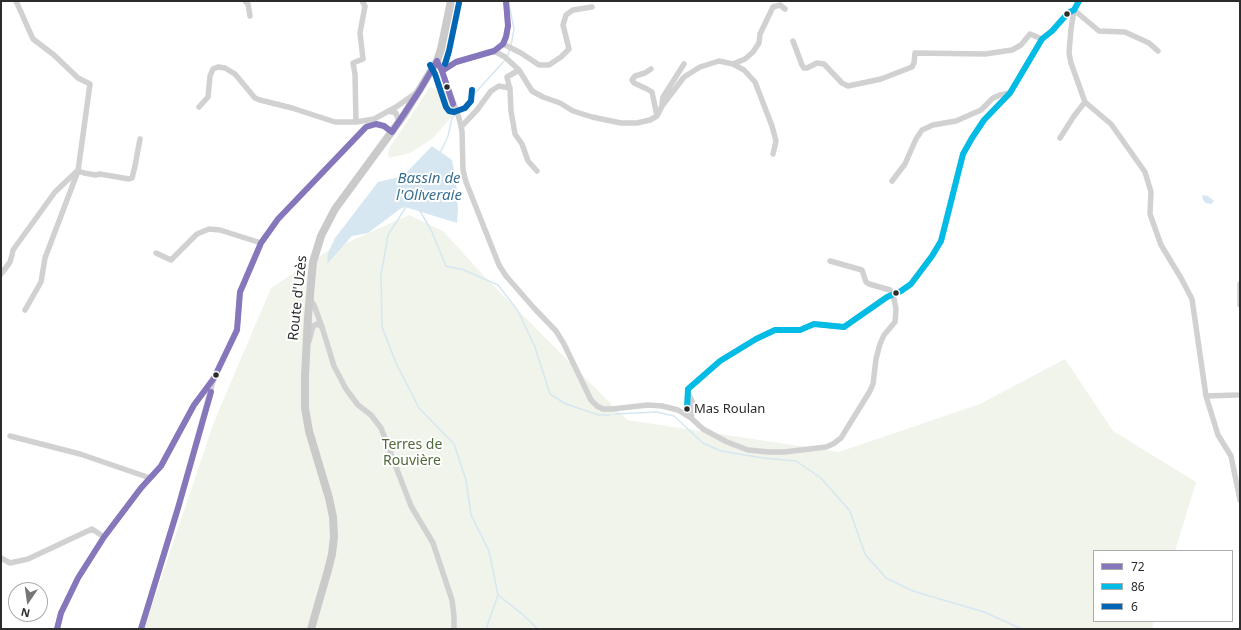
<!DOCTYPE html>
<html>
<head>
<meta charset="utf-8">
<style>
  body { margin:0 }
  #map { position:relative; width:1241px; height:630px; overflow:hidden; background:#fff; font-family:"Noto Sans",sans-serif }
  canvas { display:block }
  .frame { position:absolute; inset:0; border:2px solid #2c2c2c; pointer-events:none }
  .legend { position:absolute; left:1093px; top:550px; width:140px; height:72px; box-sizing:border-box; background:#fff; border:1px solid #ababab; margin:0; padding:5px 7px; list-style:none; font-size:12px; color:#2c2c2c }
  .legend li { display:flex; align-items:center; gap:8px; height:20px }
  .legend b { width:20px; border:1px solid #ababab }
  .north { position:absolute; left:8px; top:582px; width:40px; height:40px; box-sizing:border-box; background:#fff; border:1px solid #ababab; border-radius:50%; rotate:193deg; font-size:11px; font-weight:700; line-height:16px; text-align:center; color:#2c2c2c }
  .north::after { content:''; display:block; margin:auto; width:14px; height:18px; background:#767676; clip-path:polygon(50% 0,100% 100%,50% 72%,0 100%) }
</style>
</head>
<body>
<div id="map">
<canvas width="1241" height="630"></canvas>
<div class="frame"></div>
<ul class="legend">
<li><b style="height:5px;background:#8677bc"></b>72</li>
<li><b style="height:5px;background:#02bce5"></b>86</li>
<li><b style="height:5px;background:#0166b3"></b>6</li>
</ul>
<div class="north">N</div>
</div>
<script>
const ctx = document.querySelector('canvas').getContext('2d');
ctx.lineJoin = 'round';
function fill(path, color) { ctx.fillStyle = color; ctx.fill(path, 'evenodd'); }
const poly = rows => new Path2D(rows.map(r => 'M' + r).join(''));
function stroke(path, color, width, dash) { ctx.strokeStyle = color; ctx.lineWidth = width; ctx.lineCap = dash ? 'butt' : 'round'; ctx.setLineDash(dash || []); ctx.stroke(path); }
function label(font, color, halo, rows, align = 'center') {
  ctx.font = font + ' "Noto Sans",sans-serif'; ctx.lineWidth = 4; ctx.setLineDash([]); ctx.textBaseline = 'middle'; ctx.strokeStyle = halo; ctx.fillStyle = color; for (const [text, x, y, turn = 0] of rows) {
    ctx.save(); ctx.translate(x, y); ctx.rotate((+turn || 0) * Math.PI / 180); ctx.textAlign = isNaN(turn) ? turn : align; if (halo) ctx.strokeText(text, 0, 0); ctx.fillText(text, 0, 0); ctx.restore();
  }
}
const green = poly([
  [430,87,449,94,455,113,432,139,410,153,389,158,388,153,390,147],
  [409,215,443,231,484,276,627,420,839,452,980,404,1065,359,1113,431,1196,482,1175,551,1094,551,1094,621,1154,621,1152,629,144,629,214,422,271,288,326,252]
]);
const water = poly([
  [432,146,452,160,456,181,458,210,457,223,405,207,400,209,368,233,352,236,327,264,328,253,335,238,378,182,403,176],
  [1202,195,1208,196,1214,201,1211,204,1206,203,1203,200]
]);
const stream = poly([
  [508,2,509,4,514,29,511,46],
  [507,57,510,49],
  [458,112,505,60],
  [440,153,448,136,452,118,455,115],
  [406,207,388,235,381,275,382,327,396,363,419,408,454,444,466,480,471,515,489,551,498,595,486,629],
  [420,211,431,230,446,266,464,270,498,285,518,311,535,347,550,394,566,404,599,415,610,415],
  [615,414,656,412,674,416,703,443,721,451,763,458,796,461,821,478,850,511,865,554,886,578,913,591,984,612,1022,629],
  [498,595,521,613,538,629]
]);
const street = poly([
  [16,1,33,39,54,55,78,78,90,84,78,171,84,173,96,175,100,174,129,179,132,178,135,166,140,139],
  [245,1,248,4,250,16],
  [1074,10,1071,29,1069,53,1071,63,1085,102,1111,124,1145,172,1151,192,1150,214,1161,245,1181,278,1192,299,1206,396,1218,435,1231,456,1240,500],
  [1074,10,1099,31,1125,32,1149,43,1158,51],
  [793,41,802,65,804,68,807,68,817,63,824,64,842,83,848,86,881,79,912,67,914,63,915,53,985,54,1012,50,1021,45,1030,34,1042,39],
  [503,44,521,53,539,65,549,65,561,57,569,49,563,25,566,15,573,10,592,7],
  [494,51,505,57,519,70,532,91,543,97,560,103,573,111,592,117,621,123,637,123,650,120,657,116,662,106,684,77,700,67,719,61,733,64,744,70,755,82,772,126,776,141,773,154],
  [437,61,442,71,459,118,462,131,463,170,466,182,499,265,506,276,534,308,556,331,564,344,591,400,597,406,603,409,612,409,648,405,662,406,678,410,691,418,703,429,727,442,748,450,769,452,784,452,826,447,833,444,841,438,870,391,873,384,876,359,880,344,884,335,895,322,896,309,893,294,890,290,869,284,866,282,862,270,830,261],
  [733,64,745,59,753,52,759,43,760,34,773,7,780,5,785,9],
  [651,69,645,73,635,76,632,80,634,83,647,89,652,92,657,116],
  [519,70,507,77,510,90,511,111,515,134,522,144,528,161,537,171],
  [442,71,456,62,494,51,503,44,506,37,508,26,506,1],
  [662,104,663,97,684,64],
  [199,107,208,97,210,76,213,69,218,67,225,68,235,74,255,98,260,100,292,108,335,122,356,122,374,119],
  [389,111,396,113,399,122],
  [356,122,355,74,353,63,363,59,360,33,365,6,362,1],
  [369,126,376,124,384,126,392,132],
  [461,127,477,110,491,91,499,86,510,88],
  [1060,138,1074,116,1085,102],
  [892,181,905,164,916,139,922,130,933,125,956,121,981,110,993,98,1000,95,1009,93],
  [156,253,171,260,197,234,209,229,220,230,261,243],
  [1,274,10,262,12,255,13,250,55,192,77,171],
  [1240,284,1240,305],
  [310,299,314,305,322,327,334,366,346,389,358,405,371,415,381,428,411,506,433,543,452,600,454,616,454,629],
  [25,310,41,282,45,258,78,171],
  [309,341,313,326,317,324,322,327],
  [688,393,693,403,693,410,691,418],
  [1206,396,1237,395],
  [686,415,687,409,688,389,720,361,756,339,775,330,800,330,814,324,844,327,887,297,901,291,911,284,932,256,941,241,949,212,956,181,963,154,972,138,984,120,1010,93,1042,39,1052,31,1068,13,1074,10,1079,1],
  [10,436,80,454,150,478],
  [1,558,10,563,28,559,92,529,104,537],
  [57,629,61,613,78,578,104,537,141,488,161,466,194,405,212,382],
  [141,629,178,508,214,378,237,330,240,292,243,286,261,243,278,219,374,119,396,107,416,93]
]);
const secondary = poly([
  [311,629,328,570,332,554,334,537,333,517,329,498,309,431,305,408,305,376,308,317,313,262,321,236,335,209,404,115,437,61,441,49,451,1]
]);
const bus1 = poly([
  [437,61,442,71,453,104],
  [442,71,456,62,494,51,503,44,506,37,508,26,506,1],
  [57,629,61,613,78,578,104,537,141,488,161,466,194,405,214,378,237,330,240,292,261,243,278,219,366,127,376,124,384,126,392,132,420,90,437,61],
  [141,629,178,508,211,392]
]);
const bus2 = poly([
  [687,409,688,389,720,361,756,339,775,330,800,330,814,324,844,327,887,297,901,291,911,284,932,256,941,241,963,154,972,138,984,120,1010,93,1042,39,1052,31,1068,13,1074,10,1079,1]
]);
const bus3 = poly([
  [445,64,449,51,459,3],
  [430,65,435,74,446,107,449,111,454,112,465,108,471,101,472,90]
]);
const markers = [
  [1067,14,3.5,"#2c2c2c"],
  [447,87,3.5,"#2c2c2c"],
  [896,293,3.5,"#2c2c2c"],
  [216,375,3.5,"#2c2c2c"],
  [687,409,3.5,"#2c2c2c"]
];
const busNames = [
  ["Mas Roulan",694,409]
];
const streetNames = [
  ["Route d'Uzès",298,298,-84]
];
const parkNames = [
  ["Terres de",412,445],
  ["Rouvière",412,461]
];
const waterNames = [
  ["Bassin de",429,179],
  ["l'Oliveraie",429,196]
];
fill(green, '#f0f4ea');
fill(water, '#d6e7f2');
stroke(stream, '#d6e7f2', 1.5);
stroke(street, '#d1d1d1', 5.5);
stroke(secondary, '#cacaca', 8);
stroke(bus1, '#8677bc', 6);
stroke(bus2, '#02bce5', 6);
stroke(bus3, '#0166b3', 6);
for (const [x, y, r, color] of markers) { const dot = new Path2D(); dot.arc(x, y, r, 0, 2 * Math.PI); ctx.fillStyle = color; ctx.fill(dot); stroke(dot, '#fff', 1.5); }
label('13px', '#2c2c2c', '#fff', busNames, 'left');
label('14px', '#2c2c2c', '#fff', streetNames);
label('14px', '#506939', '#fff', parkNames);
label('italic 15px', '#397090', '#fff', waterNames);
</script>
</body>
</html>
